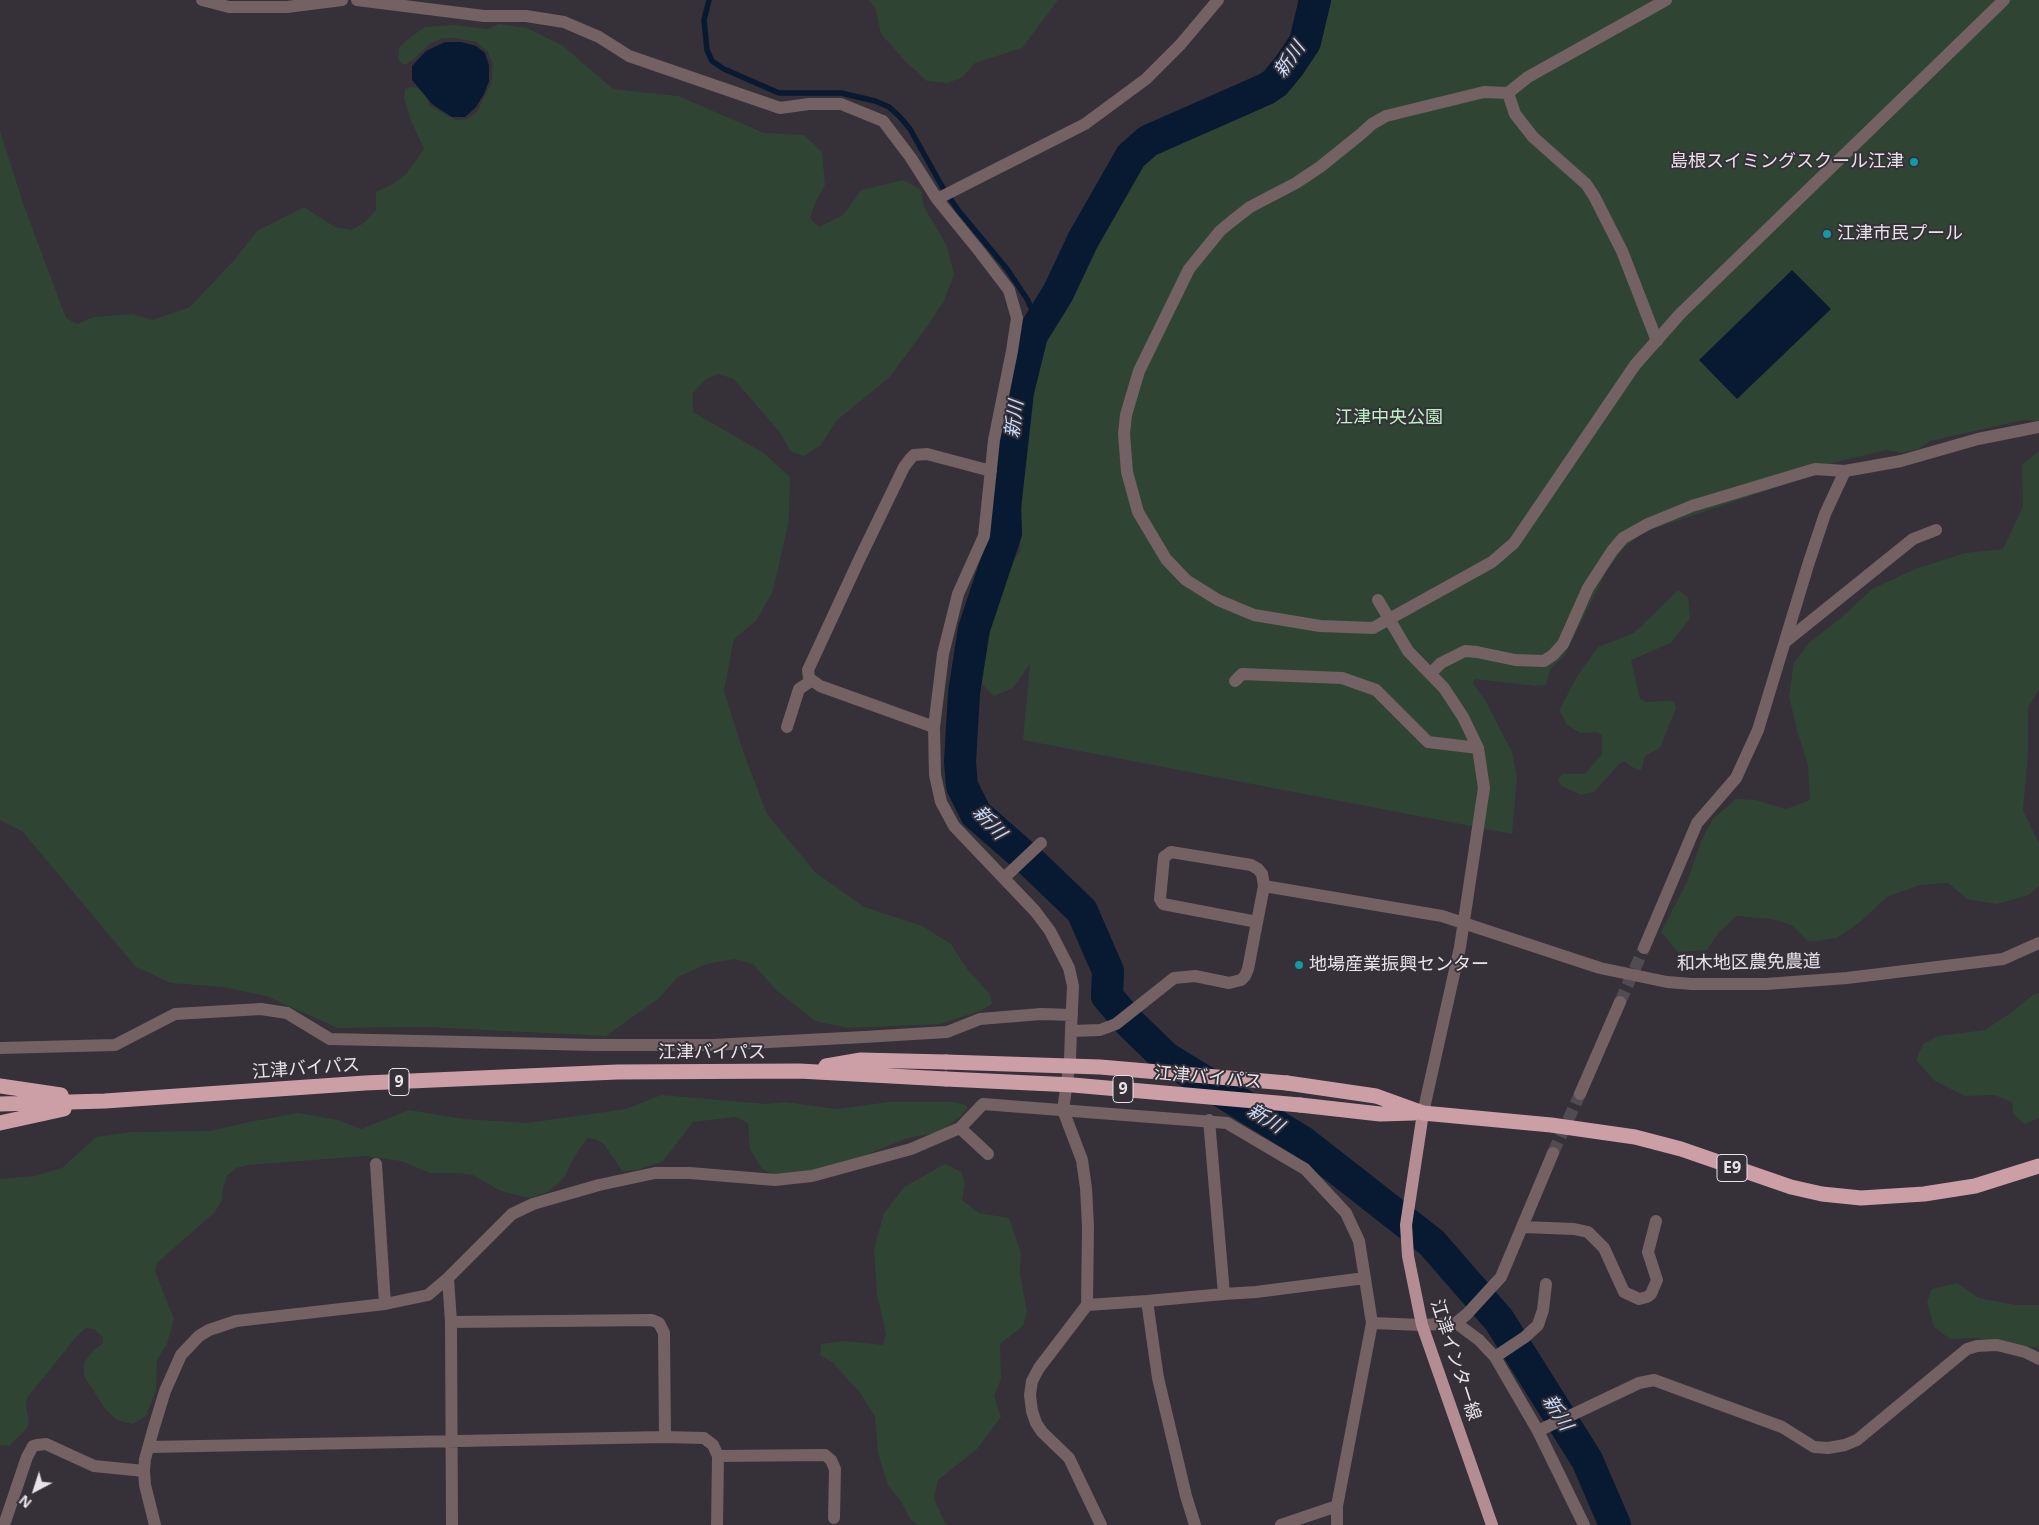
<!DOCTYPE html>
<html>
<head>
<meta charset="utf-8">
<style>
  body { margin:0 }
  #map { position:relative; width:2039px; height:1525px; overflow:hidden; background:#363038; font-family:"Noto Sans",sans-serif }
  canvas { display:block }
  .north { position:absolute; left:10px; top:1465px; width:50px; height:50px; -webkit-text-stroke:4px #363038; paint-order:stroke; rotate:220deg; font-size:14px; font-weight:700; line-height:20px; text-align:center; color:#e7e3e8 }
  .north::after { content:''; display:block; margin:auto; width:18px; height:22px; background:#e7e3e8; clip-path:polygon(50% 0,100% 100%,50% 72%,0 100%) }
</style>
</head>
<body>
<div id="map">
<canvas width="2039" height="1525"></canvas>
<div class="north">N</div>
</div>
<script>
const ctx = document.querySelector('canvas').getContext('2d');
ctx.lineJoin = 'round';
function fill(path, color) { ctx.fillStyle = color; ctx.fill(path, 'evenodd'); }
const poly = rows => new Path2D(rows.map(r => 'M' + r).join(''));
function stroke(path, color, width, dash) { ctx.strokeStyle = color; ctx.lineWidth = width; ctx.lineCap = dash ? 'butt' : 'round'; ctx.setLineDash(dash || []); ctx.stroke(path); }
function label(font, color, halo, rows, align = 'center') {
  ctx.font = font + ' "Noto Sans","Noto Sans JP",sans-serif'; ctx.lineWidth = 4; ctx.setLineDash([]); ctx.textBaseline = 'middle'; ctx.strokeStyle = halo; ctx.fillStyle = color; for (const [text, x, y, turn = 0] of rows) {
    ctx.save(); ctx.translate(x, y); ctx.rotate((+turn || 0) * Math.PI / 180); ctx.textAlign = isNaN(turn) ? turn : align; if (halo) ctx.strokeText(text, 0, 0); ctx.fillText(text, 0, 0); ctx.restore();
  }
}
const green = poly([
  [869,0,1058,0,1022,48,975,63,963,77,948,83,927,81,905,61,881,34,876,10],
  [1325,0,2039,0,2039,421,2023,420,1930,441,1918,449,1902,453,1886,450,1825,465,1798,480,1644,532,1624,548,1607,570,1564,656,1551,668,1546,685,1536,686,1475,679,1473,684,1484,698,1512,752,1517,777,1512,834,1023,740,1030,664,1013,688,994,696,977,679,977,649,986,616,1001,580,1020,551,1026,408,1035,352,1131,169,1153,146,1234,113,1278,91,1304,66,1318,36,1325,10],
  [499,24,527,28,563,46,613,89,678,96,764,133,804,135,822,152,825,185,816,201,810,218,819,227,843,215,861,190,903,180,921,190,924,207,947,246,954,275,944,301,929,324,889,378,837,420,821,445,804,456,790,451,781,434,734,379,718,374,706,379,693,393,693,412,764,453,790,477,789,520,773,591,756,621,734,639,724,691,744,754,767,814,815,872,864,907,922,926,951,944,967,969,990,994,992,1004,980,1011,940,1024,847,1028,815,1021,776,990,753,964,734,959,707,964,678,977,658,999,606,1036,425,1027,338,1028,266,996,223,987,171,983,136,967,22,831,0,820,0,131,24,206,66,318,77,324,94,317,132,314,153,320,190,307,235,259,257,231,304,207,335,227,351,230,364,223,376,210,376,192,393,184,406,174,424,149,411,121,404,98,405,89,411,87,418,88,425,93,430,106,456,120,467,119,477,112,491,84,493,65,488,52,476,42,455,38,443,38,431,43,414,59,407,64,402,64,398,59,399,47,412,36,425,27,454,25,488,29],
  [2039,451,2039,690,2028,707,2028,754,2023,810,2039,843,2039,886,2029,895,1997,904,1967,899,1948,883,1920,885,1887,897,1860,922,1837,938,1809,942,1792,925,1771,919,1737,916,1719,932,1707,950,1678,952,1661,932,1687,882,1702,839,1713,819,1736,799,1756,800,1786,809,1810,800,1808,765,1798,734,1789,696,1794,662,1810,642,1842,617,1872,589,1915,569,1965,553,2003,549,2023,507,2022,465],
  [1678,590,1688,597,1690,618,1671,643,1631,660,1640,699,1646,702,1673,701,1676,708,1660,748,1645,756,1642,769,1637,770,1625,762,1620,763,1594,792,1581,795,1561,786,1558,779,1562,774,1585,774,1602,754,1602,735,1597,732,1580,733,1567,725,1559,710,1578,675,1598,647,1634,633],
  [2039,993,2039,1118,2025,1124,2013,1114,2012,1102,1994,1095,1965,1096,1935,1081,1916,1060,1923,1044,1938,1036,1985,1030,2009,1014,2033,995],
  [661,1095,767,1104,785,1102,837,1109,889,1102,953,1102,966,1105,968,1108,961,1116,940,1132,908,1138,858,1158,804,1173,779,1177,762,1169,750,1149,748,1123,736,1117,693,1122,663,1161,637,1170,622,1171,604,1144,595,1139,587,1138,572,1161,564,1178,548,1192,529,1198,501,1191,473,1175,454,1173,430,1173,401,1161,366,1156,248,1165,236,1168,227,1176,223,1188,222,1200,215,1212,157,1263,155,1271,174,1319,167,1344,157,1360,156,1390,146,1416,133,1424,117,1420,106,1410,84,1376,84,1362,93,1351,103,1343,102,1336,94,1329,86,1328,77,1336,27,1398,26,1407,29,1421,26,1430,9,1446,0,1445,0,1179,34,1176,62,1168,96,1137,132,1132,210,1131,249,1122,298,1113,338,1120,361,1129,409,1110,464,1119,527,1123,626,1109],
  [945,1164,961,1172,965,1183,962,1200,979,1213,1009,1218,1021,1253,1020,1273,1027,1312,1023,1326,1000,1344,1001,1379,994,1396,1001,1417,977,1449,938,1480,934,1499,945,1523,948,1525,918,1525,910,1519,902,1503,888,1485,878,1453,875,1417,861,1394,833,1363,820,1355,821,1344,846,1341,883,1345,886,1334,877,1294,874,1249,884,1213,904,1187],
  [1957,1283,1979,1298,2016,1305,2039,1305,2039,1348,1976,1338,1950,1339,1934,1327,1927,1301,1932,1289]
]);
const water = poly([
  [445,42,461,42,476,46,485,53,489,65,489,81,484,94,476,107,465,117,452,117,444,112,432,104,412,80,412,66,426,51],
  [1792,270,1831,309,1737,399,1699,360]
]);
const stream = poly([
  [709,0,704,20,707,50,712,61,724,69,779,93,841,93,875,101,889,107,900,117,910,129,943,188,958,210,1007,269,1027,299,1035,316,1032,335]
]);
const river = poly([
  [1315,0,1305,42,1289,66,1275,83,1266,89,1148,141,1131,156,1083,240,1058,293,1032,335,1018,392,1005,508,1006,533,974,629,964,693,960,762,962,786,976,814,1032,863,1082,911,1108,971,1107,996,1129,1022,1165,1057,1303,1142,1432,1243,1499,1320,1587,1460,1615,1525]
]);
const minorTunnel = poly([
  [1620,1002,1644,948],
  [1553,1153,1580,1094]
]);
const minor = poly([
  [202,0,229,7,287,7,342,0],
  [357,0,484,16,526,16,564,22,599,37,629,56,780,108,809,104,841,104,883,121,911,158,937,199,980,252,1009,290,1017,318,1012,351,994,440,984,536,958,594,943,654,934,727,935,775,941,802,954,826,1035,911,1050,931,1069,968,1073,986,1071,1031,1070,1060,1063,1110,1082,1160,1086,1188,1088,1227,1087,1305,1147,1301],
  [1666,0,1528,77,1508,93,1484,92,1386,116,1372,124,1361,134,1320,167,1296,183,1250,207,1232,221,1220,231,1189,269,1139,371,1126,415,1124,434,1127,472,1138,512,1166,559,1186,580,1218,600,1254,615,1320,626,1373,628,1492,562,1514,543,1635,365,1680,314,2004,0],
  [1508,93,1515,114,1533,137,1586,184,1594,196,1622,251,1657,341],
  [937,199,1085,124,1146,79,1180,45,1218,0],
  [1378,600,1408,651,1444,688,1463,717,1478,748,1484,788,1460,947,1423,1113],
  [1785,642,1913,539,1936,530],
  [1431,673,1441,663,1465,651,1477,652,1515,660,1544,661,1553,655,1563,644,1588,588,1612,551,1623,538,1648,524,1692,506,1815,469,1845,471,1901,461,1978,439,2039,427],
  [1235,681,1242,674,1342,678,1376,690,1428,742,1478,748],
  [787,727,799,689,811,681],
  [934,727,820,686,809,678,808,670,859,560,904,467,910,459,914,455,927,454,991,471],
  [1004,878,1041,843],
  [1264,886,1442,916,1600,968,1667,982,1692,984,1766,984,1847,978,2003,959,2039,943],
  [1644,948,1697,823,1736,778,1758,730,1809,562,1825,514,1845,471],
  [1071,1031,1100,1030,1116,1024,1174,978,1195,976,1229,983,1241,980,1245,976,1248,969,1264,886,1262,874,1258,869,1251,865,1171,852,1164,857,1160,899,1163,904,1257,922],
  [0,1048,115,1045,175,1014,261,1009,287,1013,330,1039,596,1045,712,1045,864,1037,947,1032,980,1019,1041,1014,1072,1015],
  [1580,1094,1620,1002],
  [960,1128,988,1154],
  [376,1164,385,1304],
  [1523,1227,1574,1229,1588,1232,1604,1248,1624,1292,1639,1299,1647,1297,1651,1294,1657,1280,1648,1252,1656,1221],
  [448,1278,451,1322,452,1525],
  [1224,1294,1256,1292,1365,1278],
  [1087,1305,1039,1368,1032,1381,1030,1395,1032,1411,1036,1423,1042,1432,1069,1458,1101,1525],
  [451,1322,652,1320,659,1323,664,1333,665,1437],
  [1372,1323,1422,1325,1456,1323,1479,1340,1495,1357,1538,1431,1584,1525],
  [1456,1323,1467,1314,1501,1277,1553,1153],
  [1495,1357,1525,1337,1538,1325,1543,1310,1546,1284],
  [1538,1431,1639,1383,1654,1380,1782,1427,1814,1447,1828,1448,1845,1445,1857,1440,1967,1349,1977,1346,1997,1345,2025,1352,2039,1359],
  [149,1447,665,1437,704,1438,713,1445,718,1456,717,1525],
  [718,1456,825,1455,831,1460,835,1469,834,1518],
  [4,1525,27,1457,33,1446,37,1445,46,1444,94,1466,144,1471],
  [155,1525,145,1485,144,1471,145,1459,154,1427,165,1391,181,1355,199,1336,209,1330,236,1321,385,1304,428,1295,448,1278,512,1214,533,1204,599,1185,655,1173,690,1173,775,1180,812,1176,911,1149,960,1128,983,1104,1227,1123,1305,1169,1346,1213,1359,1241,1372,1323,1337,1506,1337,1525],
  [1195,1525,1186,1496,1158,1378,1147,1301,1224,1294,1209,1120],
  [1281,1525,1337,1506]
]);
const major = poly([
  [1423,1113,1406,1225,1408,1256,1422,1325,1492,1525]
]);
const highway = poly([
  [826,1066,861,1060,946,1062],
  [1287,1083,1376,1096,1423,1113,1551,1125,1635,1137,1681,1149,1791,1187,1822,1194,1861,1198,1924,1194,1975,1186,2039,1166],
  [0,1086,61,1095],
  [0,1104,105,1101,365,1083,617,1072,799,1071,946,1079],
  [1300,1105,1380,1114,1414,1113],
  [0,1123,64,1109]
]);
const highwayBridge = poly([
  [946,1062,1100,1067,1287,1083],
  [946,1079,1073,1085,1300,1105]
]);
const markers = [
  [1914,162,5,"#0f9aa8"],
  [1827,234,5,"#0f9aa8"],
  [1299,965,5,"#0f9aa8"]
];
const shields = [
  [399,1082,20],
  [1123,1089,20],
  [1732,1168,30]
];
const shieldNames = [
  ["9",399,1082],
  ["9",1123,1089],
  ["E9",1732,1168]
];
const poiNames = [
  ["島根スイミングスクール江津",1904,162,"right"],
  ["江津市民プール",1837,234],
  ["地場産業振興センター",1309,965]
];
const parkNames = [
  ["江津中央公園",1389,418]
];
const streetNames = [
  ["和木地区農免農道",1749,963,-1],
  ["江津バイパス",712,1053],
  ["江津バイパス",306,1069,-4],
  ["江津バイパス",1208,1078,5],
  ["江津インター線",1455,1360,72]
];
const waterNames = [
  ["新川",1290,60,-55],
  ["新川",1015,419,-83],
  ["新川",989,823,47],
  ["新川",1265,1119,32],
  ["新川",1557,1413,58]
];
fill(green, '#304433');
fill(water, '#071a32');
stroke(stream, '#071a32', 5.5);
stroke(river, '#071a32', 32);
stroke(minorTunnel, '#514b52', 12, [12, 6]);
stroke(minor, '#736163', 12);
stroke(major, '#b38d93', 12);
stroke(highway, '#cc9fa6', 15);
stroke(highwayBridge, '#cc9fa6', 15);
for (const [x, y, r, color] of markers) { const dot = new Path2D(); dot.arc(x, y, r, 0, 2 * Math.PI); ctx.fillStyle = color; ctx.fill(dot); stroke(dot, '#363038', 2); }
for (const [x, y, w] of shields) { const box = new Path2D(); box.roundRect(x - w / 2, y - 13.5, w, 27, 4); ctx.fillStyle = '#363038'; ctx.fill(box); stroke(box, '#e7e3e8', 1); }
label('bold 16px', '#e7e3e8', null, shieldNames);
label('18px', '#e7e3e8', '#363038', poiNames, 'left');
label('18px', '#bcf2c2', '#363038', parkNames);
label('18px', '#e7e3e8', '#363038', streetNames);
label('italic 19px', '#c6ddfd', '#363038', waterNames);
</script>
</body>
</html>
